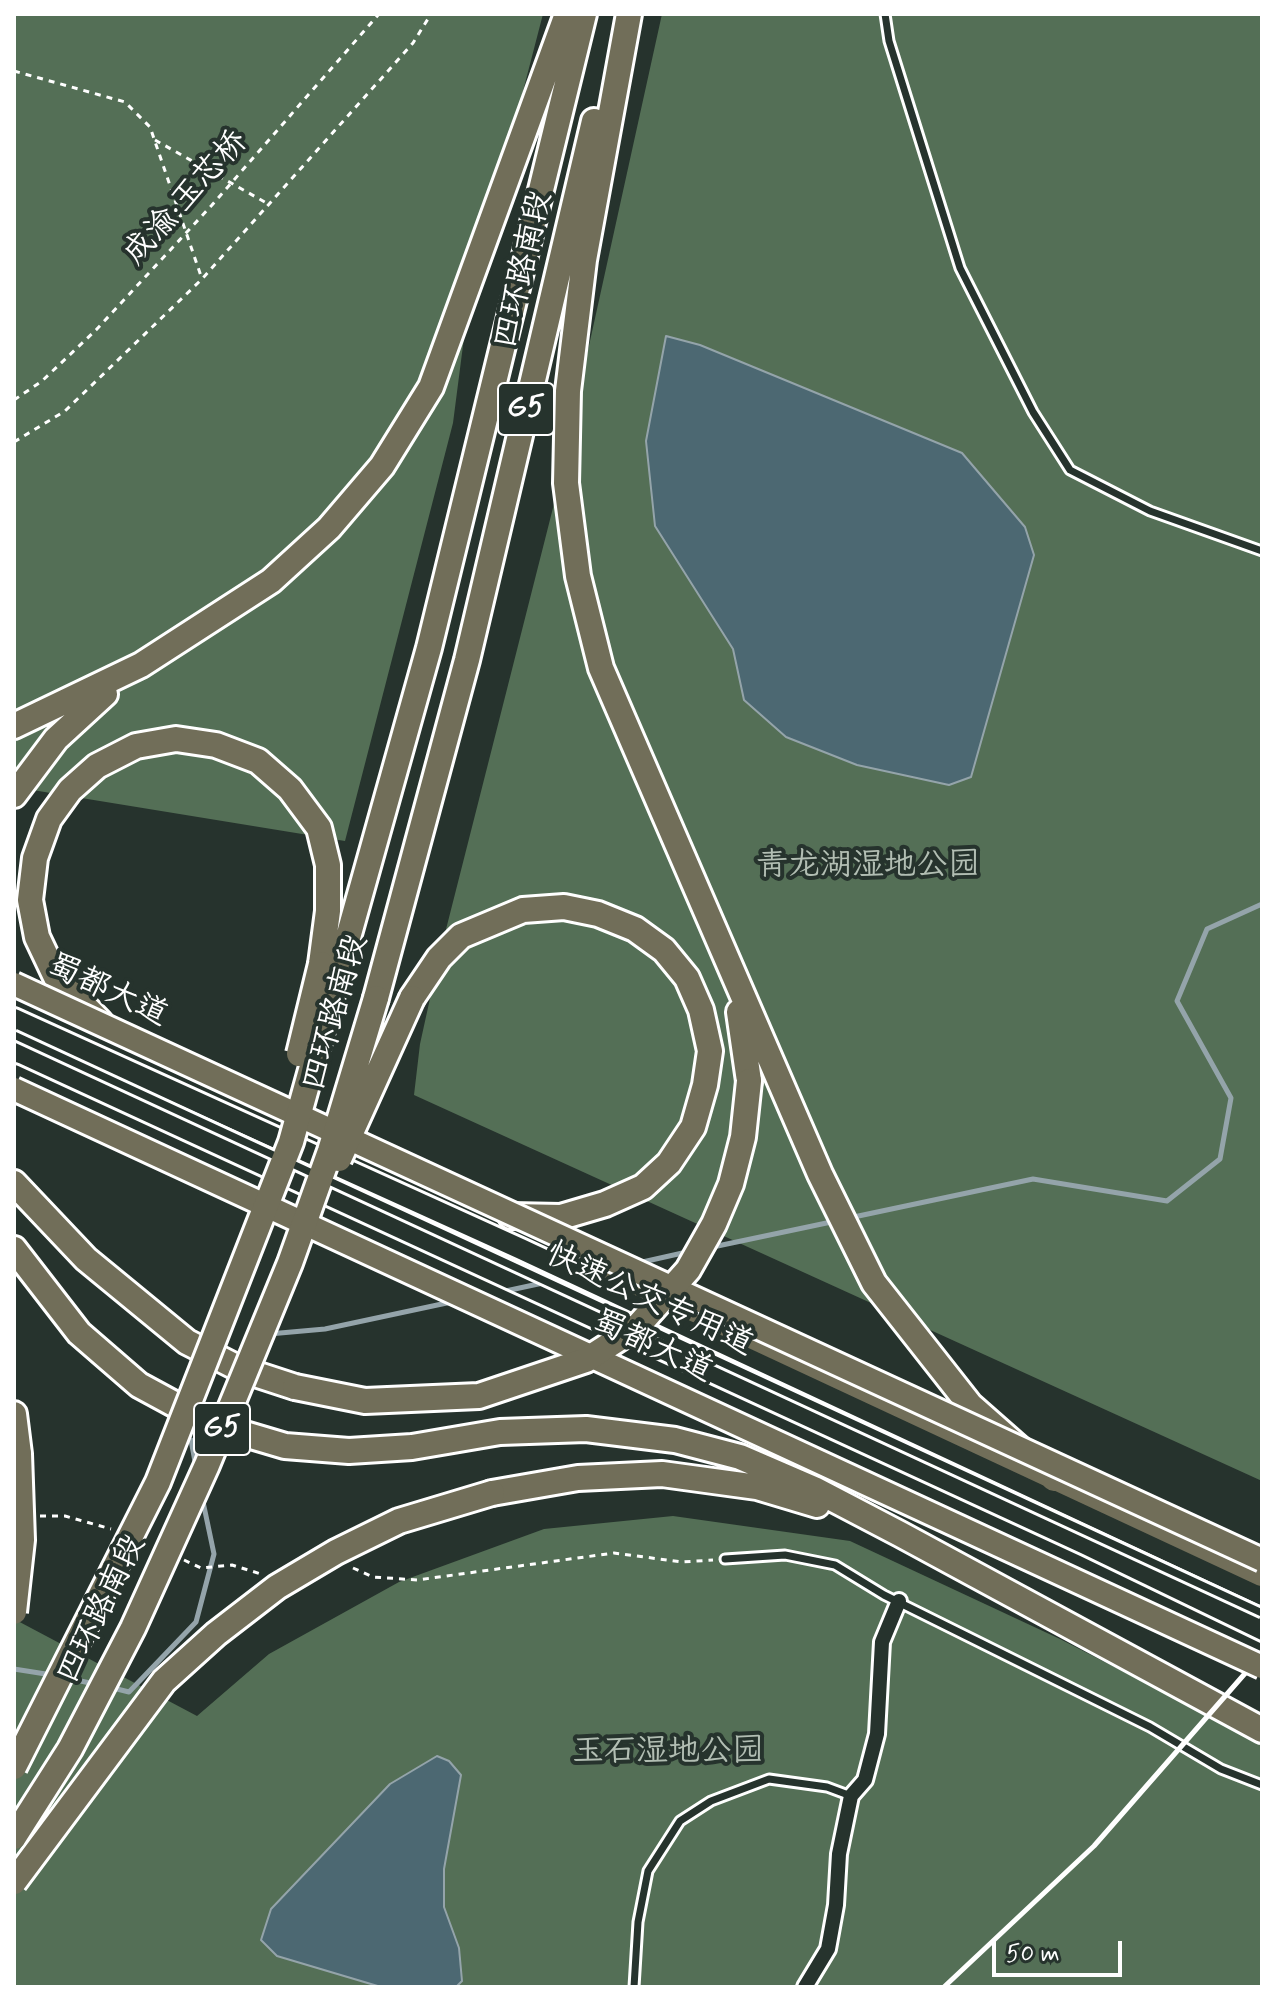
<!DOCTYPE html>
<html>
<head>
<meta charset="utf-8">
<style>
  body { margin:0 }
  #map { position:relative; width:1276px; height:2001px; overflow:hidden; background:#26332d; font-family:Mynerve,sans-serif }
  canvas { display:block }
  .frame { position:absolute; inset:0; border:16px solid #fff; pointer-events:none }
  .scale { position:absolute; left:992px; top:1941px; width:130px; height:36px; box-sizing:border-box; border:4px solid #fff; border-top:0; padding-left:10px; font-size:24px; line-height:28px; white-space:nowrap; color:#fff; -webkit-text-stroke:6px #26332d; paint-order:stroke }
</style>
</head>
<body>
<div id="map">
<canvas width="1276" height="2001"></canvas>
<div class="frame"></div>
<div class="scale">50 m</div>
</div>
<script>
const ctx = document.querySelector('canvas').getContext('2d');
ctx.lineJoin = 'round';
function fill(path, color) { ctx.fillStyle = color; ctx.fill(path, 'evenodd'); }
const poly = rows => new Path2D(rows.map(r => 'M' + r).join(''));
function stroke(path, color, width, dash) { ctx.strokeStyle = color; ctx.lineWidth = width; ctx.lineCap = dash ? 'butt' : 'round'; ctx.setLineDash(dash || []); ctx.stroke(path); }
function label(font, color, halo, rows, align = 'center') {
  ctx.font = font + ' Mynerve,"LXGW WenKai TC",sans-serif'; ctx.lineWidth = 8; ctx.setLineDash([]); ctx.textBaseline = 'middle'; ctx.strokeStyle = halo; ctx.fillStyle = color; for (const [text, x, y, turn = 0] of rows) {
    ctx.save(); ctx.translate(x, y); ctx.rotate((+turn || 0) * Math.PI / 180); ctx.textAlign = isNaN(turn) ? turn : align; if (halo) ctx.strokeText(text, 0, 0); ctx.fillText(text, 0, 0); ctx.restore();
  }
}
const green = poly([
  [14,14,543,14,469,299,453,423,345,841,14,787],
  [662,14,1262,14,1262,1481,414,1095,420,1044,440,953,555,500],
  [673,1516,850,1541,1060,1639,1262,1743,1262,1987,14,1987,14,1619,197,1716,269,1654,399,1582,544,1529]
]);
const water = poly([
  [666,336,700,345,962,453,1025,527,1034,555,971,777,949,785,857,765,786,737,744,700,733,649,655,526,646,441,666,336],
  [437,1756,449,1761,461,1775,444,1869,444,1907,459,1948,462,1981,456,1987,381,1987,277,1956,261,1940,271,1909,390,1784,437,1756]
]);
const stream = poly([
  [849,1218,1033,1179,1167,1201,1220,1159,1231,1098,1177,1001,1207,929,1262,904],
  [708,1248,836,1221],
  [638,1263,687,1252],
  [501,1292,566,1278],
  [269,1334,325,1329,456,1301],
  [191,1440,196,1467],
  [14,1669,52,1675],
  [66,1678,95,1684],
  [109,1687,129,1692,196,1622,214,1554,202,1497]
]);
const path = poly([
  [14,71,125,102,150,127,202,279],
  [155,140,270,205],
  [14,442,65,411,202,279,413,43,431,14],
  [40,1516,65,1516,111,1529],
  [184,1560,201,1568,232,1565,261,1574],
  [353,1568,373,1577,417,1580,614,1553,682,1562,713,1560]
]);
const service = poly([
  [885,14,889,41,960,268,1033,412,1070,470,1150,511,1262,551],
  [725,1559,785,1555,835,1565,884,1595,1150,1727,1221,1769,1262,1785],
  [634,1987,638,1922,648,1871,680,1821,711,1801,769,1779,827,1787,851,1796]
]);
const minor = poly([
  [805,1987,828,1949,836,1905,839,1854,851,1796,865,1780,877,1734,882,1642,899,1601]
]);
const secondary = poly([
  [14,1019,521,1249,1262,1595],
  [14,1075,1076,1565,1262,1655]
]);
const motorway = poly([
  [629,14,584,260,568,391,566,483,578,576,601,668,820,1174,874,1283,970,1405,1054,1479],
  [14,726,141,665,271,581,329,528,382,466,431,387,567,14],
  [14,795,56,739,105,694],
  [335,984,429,648,584,14],
  [376,998,467,660,594,121],
  [412,998,439,958,461,936,523,910,564,907,598,914,635,929,664,950,687,978,701,1010,710,1051,705,1085,693,1127,669,1163,643,1187,605,1204,561,1217,511,1216],
  [739,1012,749,1081],
  [100,1022,56,977,37,937,30,900,35,858,49,819,70,790,97,766,136,746,176,739,216,745,258,761,290,789,319,828,328,865,328,911,321,964],
  [14,1183,86,1259,187,1342,240,1369,295,1387],
  [14,1249,79,1333,139,1385,211,1424,285,1446,349,1451,412,1447,500,1432,586,1429,675,1440,740,1457,814,1489,900,1534,1262,1730],
  [612,1271,1262,1574],
  [14,1414,19,1454],
  [492,1493,578,1478,662,1474,757,1487,817,1505]
]);
const rail = poly([
  [944,1987,1094,1846,1262,1654]
]);
const pathBridge = poly([
  [14,400,42,381,96,330,212,205,379,14]
]);
const serviceBridge = poly([
  [14,1035,1262,1613]
]);
const trunkBridge = poly([
  [14,984,1262,1560],
  [14,1089,1262,1667]
]);
const motorwayBridge = poly([
  [299,1054,321,964],
  [339,1159,412,998],
  [295,1387,365,1401,479,1396,586,1360,637,1327,688,1270,714,1224,731,1184,743,1137,749,1081],
  [14,1612,22,1540,19,1454],
  [14,1767,158,1482,291,1142,335,984],
  [14,1837,70,1749,133,1628,207,1465,290,1263,330,1151,376,998],
  [14,1882,164,1681,216,1634,277,1587,336,1552,399,1521,492,1493]
]);
const shields = [
  [526,409,56],
  [222,1429,56]
];
const shieldNames = [
  ["G5",526,409],
  ["G5",222,1429]
];
const streetNames = [
  ["成渝·玉芯桥",187,199,-48],
  ["四环路南段",525,270,-77],
  ["蜀都大道",107,992,25],
  ["四环路南段",337,1013,-74],
  ["快速公交专用道",649,1301,25],
  ["蜀都大道",652,1348,25],
  ["四环路南段",103,1610,-64]
];
const parkNames = [
  ["青龙湖湿地公园",868,867],
  ["玉石湿地公园",668,1753]
];
fill(green, '#546f56');
fill(water, '#4c6872');
stroke(water, '#94a4aa', 2);
stroke(stream, '#94a4aa', 5);
stroke(service, '#fff', 13);
stroke(minor, '#fff', 20);
stroke(secondary, '#fff', 26);
stroke(motorway, '#fff', 30);
stroke(path, '#fff', 3, [6, 6]);
stroke(service, '#26332d', 7);
stroke(minor, '#26332d', 14);
stroke(secondary, '#26332d', 20);
stroke(motorway, '#716e59', 24);
stroke(rail, '#fff', 5);
stroke(serviceBridge, '#fff', 13, []);
stroke(trunkBridge, '#fff', 28, []);
stroke(motorwayBridge, '#fff', 30, []);
stroke(pathBridge, '#fff', 3, [6, 6]);
stroke(serviceBridge, '#26332d', 7);
stroke(trunkBridge, '#716e59', 22);
stroke(motorwayBridge, '#716e59', 24);
for (const [x, y, w] of shields) { const box = new Path2D(); box.roundRect(x - w / 2, y - 26, w, 52, 6); ctx.fillStyle = '#26332d'; ctx.fill(box); stroke(box, '#fff', 2); }
label('bold 30px', '#fff', null, shieldNames);
label('32px', '#fff', '#26332d', streetNames);
label('32px', '#b2beb3', '#26332d', parkNames);
</script>
</body>
</html>
